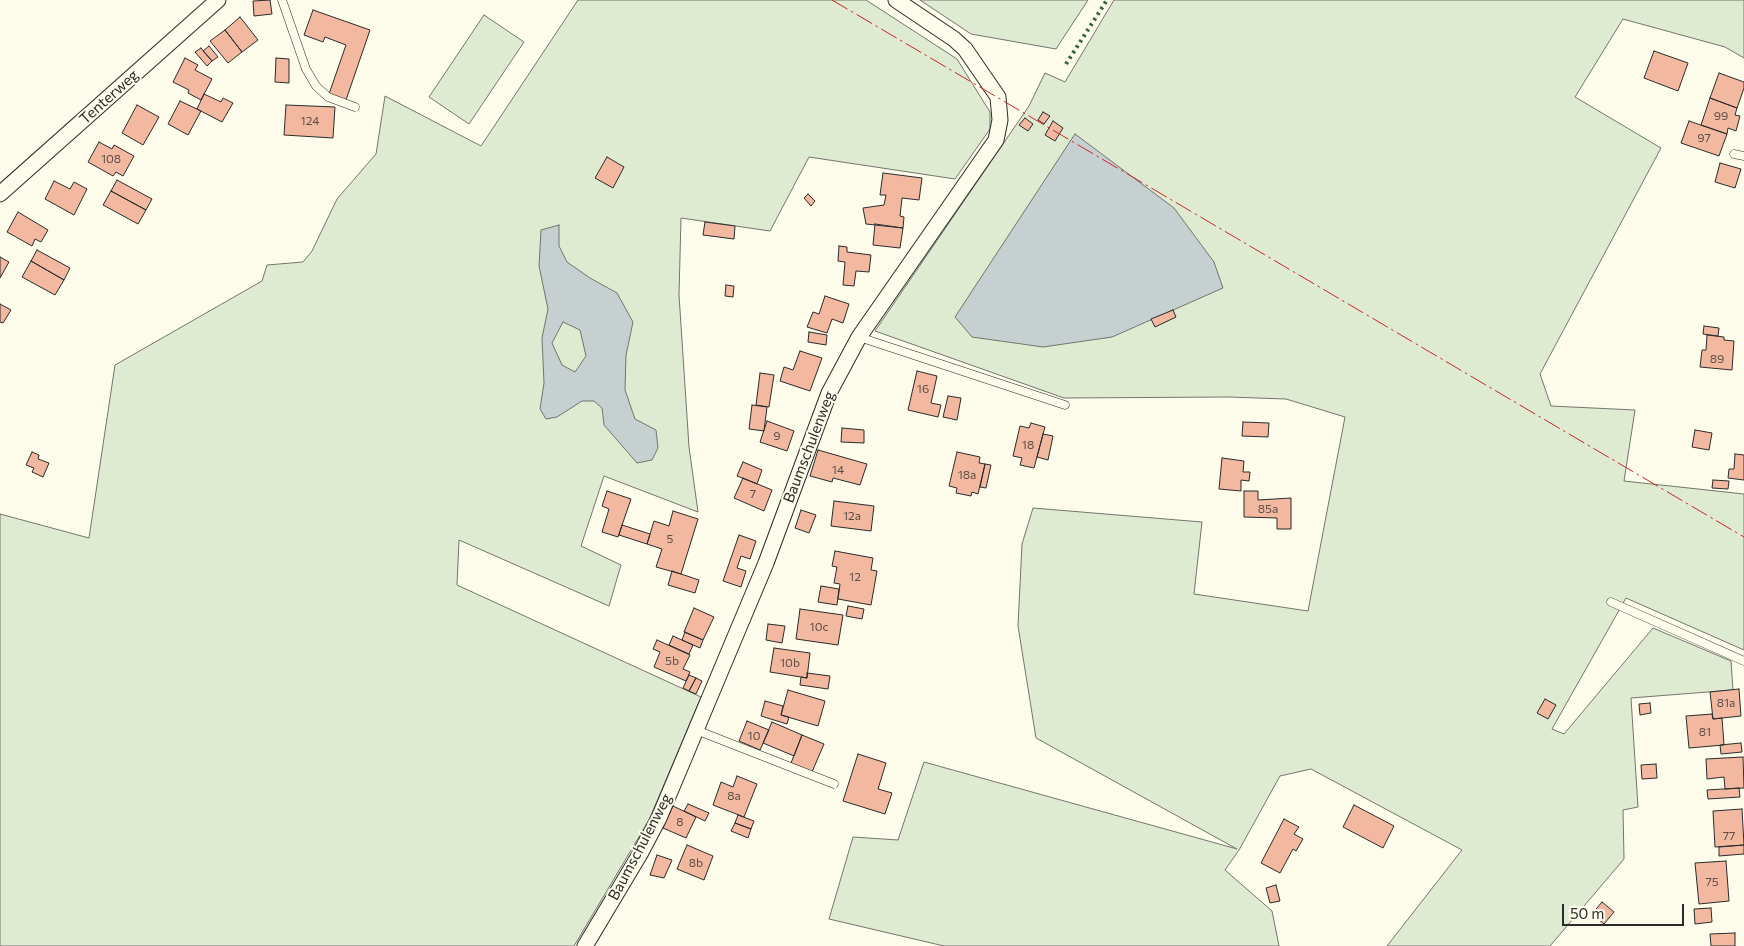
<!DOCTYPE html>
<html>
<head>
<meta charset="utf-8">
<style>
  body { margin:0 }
  #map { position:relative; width:1744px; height:946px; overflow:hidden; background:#fdfbea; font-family:Commissioner,sans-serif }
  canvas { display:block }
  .scale { position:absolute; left:1562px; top:904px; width:122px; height:22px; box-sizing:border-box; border:2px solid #2b2b2b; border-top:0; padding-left:6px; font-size:15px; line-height:18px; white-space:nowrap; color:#2b2b2b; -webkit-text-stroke:4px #fdfbea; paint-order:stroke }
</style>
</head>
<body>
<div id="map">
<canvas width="1744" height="946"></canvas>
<div class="scale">50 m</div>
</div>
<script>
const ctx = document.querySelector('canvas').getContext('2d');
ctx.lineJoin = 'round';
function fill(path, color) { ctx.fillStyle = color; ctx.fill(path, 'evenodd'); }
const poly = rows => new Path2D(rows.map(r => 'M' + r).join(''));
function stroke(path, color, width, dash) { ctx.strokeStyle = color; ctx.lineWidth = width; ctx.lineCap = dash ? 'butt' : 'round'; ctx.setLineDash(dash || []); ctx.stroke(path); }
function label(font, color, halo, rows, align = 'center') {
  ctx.font = font + ' Commissioner,sans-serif'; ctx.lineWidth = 4; ctx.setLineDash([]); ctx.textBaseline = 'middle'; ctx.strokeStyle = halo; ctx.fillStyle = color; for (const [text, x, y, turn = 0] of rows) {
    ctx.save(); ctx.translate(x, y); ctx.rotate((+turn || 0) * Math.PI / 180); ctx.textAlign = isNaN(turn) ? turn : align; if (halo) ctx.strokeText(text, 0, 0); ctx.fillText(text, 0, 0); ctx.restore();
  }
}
const green = poly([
  [578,0,866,0,957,59,990,112,990,129,955,179,809,157,770,231,681,218,679,295,689,447,698,512,604,476,581,546,621,565,609,606,459,540,457,585,701,697,649,820,574,946,0,946,0,514,89,538,115,365,262,281,267,265,303,262,312,251,337,199,376,154,385,96,481,146,578,0],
  [920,0,1088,0,1056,49,971,34,920,0],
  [1114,0,1744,0,1744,58,1725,47,1623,19,1575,97,1661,148,1540,374,1551,406,1635,410,1624,481,1744,494,1744,650,1626,598,1552,729,1564,734,1653,628,1731,661,1733,690,1631,698,1638,807,1623,810,1624,859,1550,946,1387,946,1462,850,1311,769,1280,776,1239,850,1225,870,1272,911,1279,946,944,946,829,919,853,837,898,840,924,762,1237,849,1036,738,1018,626,1022,544,1033,508,1202,522,1194,594,1308,611,1345,417,1286,399,1229,397,1064,398,875,331,1029,106,1045,73,1065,82,1114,0],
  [484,15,524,42,469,124,429,97,484,15]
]);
const water = poly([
  [1075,134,1174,208,1214,262,1223,288,1112,337,1043,347,972,337,955,317,1075,134],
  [559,225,559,246,567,262,590,278,617,293,633,322,626,355,625,390,635,419,656,430,658,448,652,460,637,463,604,425,602,408,594,401,582,401,557,417,546,419,540,409,544,383,542,338,548,309,539,266,541,230,559,225],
  [563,322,580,330,586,356,575,372,562,365,552,343,563,322]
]);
const building = poly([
  [270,0,272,14,254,16,253,1,270,0],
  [313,10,370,30,346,100,329,94,346,45,325,37,323,42,304,35,313,10],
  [240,17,258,40,242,52,225,30,240,17],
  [225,30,242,52,228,63,210,41,225,30],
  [209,46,218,57,212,61,203,51,209,46],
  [201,48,212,61,207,66,195,52,201,48],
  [1654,51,1688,63,1678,91,1644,78,1654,51],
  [185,58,198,65,195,70,212,79,201,100,188,93,189,90,173,82,185,58],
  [276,58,289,59,289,83,275,82,276,58],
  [1719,73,1744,82,1744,88,1737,108,1710,98,1719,73],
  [204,94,221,102,223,98,233,103,222,122,197,109,204,94],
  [1710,98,1737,108,1735,115,1740,116,1736,131,1728,128,1727,134,1701,125,1710,98],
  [180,101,201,111,188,135,168,124,180,101],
  [137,105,159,117,143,145,122,133,137,105],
  [286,105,335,107,333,138,284,135,286,105],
  [1043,112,1050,116,1044,124,1038,120,1043,112],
  [1025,118,1033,124,1028,131,1019,125,1025,118],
  [1053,121,1063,128,1055,141,1045,135,1053,121],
  [1689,121,1727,134,1719,156,1681,143,1689,121],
  [99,142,112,149,114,145,134,156,123,176,116,172,113,176,88,162,99,142],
  [607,157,624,167,613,188,595,178,607,157],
  [1720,163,1741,169,1735,188,1715,182,1720,163],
  [883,173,922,178,919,200,902,198,900,216,904,217,903,228,866,224,863,208,884,205,886,195,880,195,883,173],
  [117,180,152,199,146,210,111,191,117,180],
  [54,181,70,189,74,182,87,189,74,215,45,199,54,181],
  [111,191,146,210,138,224,103,205,111,191],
  [808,194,815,201,811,206,804,198,808,194],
  [18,212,48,230,41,242,35,239,32,246,7,232,18,212],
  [705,222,735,226,734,239,703,235,705,222],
  [875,224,903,228,900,248,873,245,875,224],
  [839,246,847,247,847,252,871,255,869,272,856,271,854,286,843,285,845,262,838,261,839,246],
  [37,250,70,268,64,280,31,261,37,250],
  [0,257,9,262,0,278,0,257],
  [31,261,64,280,55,295,22,277,31,261],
  [726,285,734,286,733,297,725,296,726,285],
  [825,296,849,304,843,323,832,319,827,333,807,327,813,312,819,314,825,296],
  [0,304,11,310,3,323,0,322,0,304],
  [1173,310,1176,317,1155,327,1151,319,1173,310],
  [1704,326,1719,328,1718,336,1703,334,1704,326],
  [809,332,827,335,826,345,808,342,809,332],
  [1707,335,1724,337,1724,340,1734,341,1732,370,1700,367,1702,350,1706,350,1707,335],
  [800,351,822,358,810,391,780,381,784,367,793,370,800,351],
  [917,371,937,376,931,403,941,405,938,417,908,410,917,371],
  [760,373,774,375,769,407,756,405,760,373],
  [948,396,961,398,957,420,943,417,948,396],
  [752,405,767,407,764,431,749,429,752,405],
  [767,421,794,431,787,451,760,442,767,421],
  [1243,422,1269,423,1268,437,1242,436,1243,422],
  [1031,423,1045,427,1034,468,1020,465,1022,458,1013,456,1020,426,1029,428,1031,423],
  [842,428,864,430,864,443,841,442,842,428],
  [1695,430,1712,433,1709,450,1692,447,1695,430],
  [1043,434,1053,436,1048,460,1037,457,1043,434],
  [818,450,867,464,860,485,833,478,832,482,810,476,818,450],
  [32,452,39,455,38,459,49,463,43,477,32,472,34,468,26,465,32,452],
  [957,452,980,457,979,463,985,464,978,494,972,492,971,496,956,493,957,488,949,486,957,452],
  [1735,454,1744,455,1744,480,1728,478,1729,469,1734,469,1735,454],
  [1222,458,1244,461,1243,472,1250,472,1249,481,1241,480,1241,491,1219,489,1222,458],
  [743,462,762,470,757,484,737,476,743,462],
  [985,464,991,465,986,488,980,487,985,464],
  [743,478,772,490,764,511,734,498,743,478],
  [1713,480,1729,481,1728,489,1712,488,1713,480],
  [607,491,631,499,618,537,602,532,609,509,602,506,607,491],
  [1244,491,1258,491,1258,500,1291,498,1291,529,1277,529,1277,518,1244,517,1244,491],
  [834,501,874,506,871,531,831,526,834,501],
  [801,510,816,515,809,533,795,528,801,510],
  [673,511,698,519,681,574,656,567,662,549,647,544,654,521,669,526,673,511],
  [622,525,650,534,647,544,619,535,622,525],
  [739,535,756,541,750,559,741,556,737,568,746,571,741,587,723,581,739,535],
  [835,551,873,558,871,570,877,571,871,605,838,599,840,584,834,583,837,567,832,566,835,551],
  [672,571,699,580,695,593,668,585,672,571],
  [821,586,839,589,837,605,818,602,821,586],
  [848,606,864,609,862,619,846,616,848,606],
  [694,608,714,617,703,640,684,632,694,608],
  [800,609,843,615,838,645,796,639,800,609],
  [768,624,785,626,782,643,766,640,768,624],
  [685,632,703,640,700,648,682,640,685,632],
  [673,636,693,645,689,654,669,645,673,636],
  [657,640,690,655,683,669,690,672,686,681,654,667,660,652,653,649,657,640],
  [774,648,810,653,807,678,770,672,774,648],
  [807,673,830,676,828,689,800,685,801,677,807,678,807,673],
  [689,675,696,678,689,691,683,688,689,675],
  [696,678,702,681,696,694,689,691,696,678],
  [1739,689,1741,716,1713,719,1710,692,1739,689],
  [788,690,825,701,818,726,781,715,788,690],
  [1545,699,1556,705,1548,719,1537,713,1545,699],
  [765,701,783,706,781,715,789,717,787,724,761,716,765,701],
  [1650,703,1651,713,1640,715,1639,704,1650,703],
  [1712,714,1713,719,1722,718,1724,745,1689,748,1686,716,1712,714],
  [747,721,769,730,760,750,739,741,747,721],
  [772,722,802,735,794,756,763,743,772,722],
  [802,735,824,744,812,772,791,763,802,735],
  [1741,743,1742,752,1721,754,1720,745,1741,743],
  [858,754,886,763,878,789,892,793,885,814,843,801,858,754],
  [1743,757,1744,788,1725,789,1724,777,1707,779,1706,759,1743,757],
  [1656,764,1657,778,1642,779,1641,765,1656,764],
  [737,776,757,784,744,817,713,805,721,782,733,787,737,776],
  [1739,788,1740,797,1708,799,1707,790,1739,788],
  [688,804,709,813,705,821,684,811,688,804],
  [1354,805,1394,826,1383,848,1343,827,1354,805],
  [673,806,696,817,686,838,663,828,673,806],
  [1742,809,1744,845,1715,847,1713,811,1742,809],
  [738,815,754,821,751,829,735,823,738,815],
  [1284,819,1299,827,1294,834,1303,839,1296,851,1293,849,1280,873,1261,863,1284,819],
  [735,823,751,829,748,838,731,831,735,823],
  [687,845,713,856,704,880,677,869,687,845],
  [1744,845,1744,854,1719,856,1719,847,1744,845],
  [657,855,672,860,664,878,650,875,657,855],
  [1726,861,1729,901,1699,904,1695,863,1726,861],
  [1276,885,1280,901,1270,903,1266,888,1276,885],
  [1602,902,1614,912,1604,924,1592,914,1602,902],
  [1711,908,1712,922,1695,924,1694,909,1711,908],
  [1735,933,1735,946,1711,946,1710,934,1735,933]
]);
const service = poly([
  [282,0,306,69,316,86,328,97,355,107],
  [1734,154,1744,156],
  [859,337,1065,405],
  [1611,602,1744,661],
  [696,730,834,784]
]);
const minor = poly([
  [0,194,218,0],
  [585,946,640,854,659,818,766,563,829,393,859,337,996,140,1000,120,998,97,965,49,954,39,896,0]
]);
const hedge = poly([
  [1066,64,1107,0]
]);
const power = poly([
  [832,0,1744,537]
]);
const numberNames = [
  ["99",1721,116],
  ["124",310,121],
  ["97",1704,138],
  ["108",111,159],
  ["89",1717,359],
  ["16",923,389],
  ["9",777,436],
  ["18",1028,445],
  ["14",838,470],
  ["18a",967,475],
  ["7",753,494],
  ["85a",1268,509],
  ["12a",852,516],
  ["5",670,539],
  ["12",855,577],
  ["10c",819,627],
  ["5b",672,661],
  ["10b",790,663],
  ["81a",1726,703],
  ["81",1705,732],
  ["10",754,736],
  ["8a",734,796],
  ["8",680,822],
  ["77",1729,836],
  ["8b",696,863],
  ["75",1712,882]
];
const streetNames = [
  ["Tenterweg",109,97,-42],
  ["Baumschulenweg",809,447,-69],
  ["Baumschulenweg",640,847,-62]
];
fill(green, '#deebd1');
stroke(green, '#74746e', 1);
fill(water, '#c7d0d0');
stroke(water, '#74746e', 1);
fill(building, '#f2b8a0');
stroke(building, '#2b2b2b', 1);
stroke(service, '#2b2b2b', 9);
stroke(minor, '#2b2b2b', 17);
stroke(service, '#fdfbea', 8);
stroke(minor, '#fdfbea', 15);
stroke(hedge, '#34623c', 4, [2.5, 4]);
stroke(power, '#c62828', 1, [18, 4, 2.5, 4]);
label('12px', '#5d4e48', null, numberNames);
label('15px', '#2b2b2b', '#fdfbea', streetNames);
</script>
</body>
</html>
